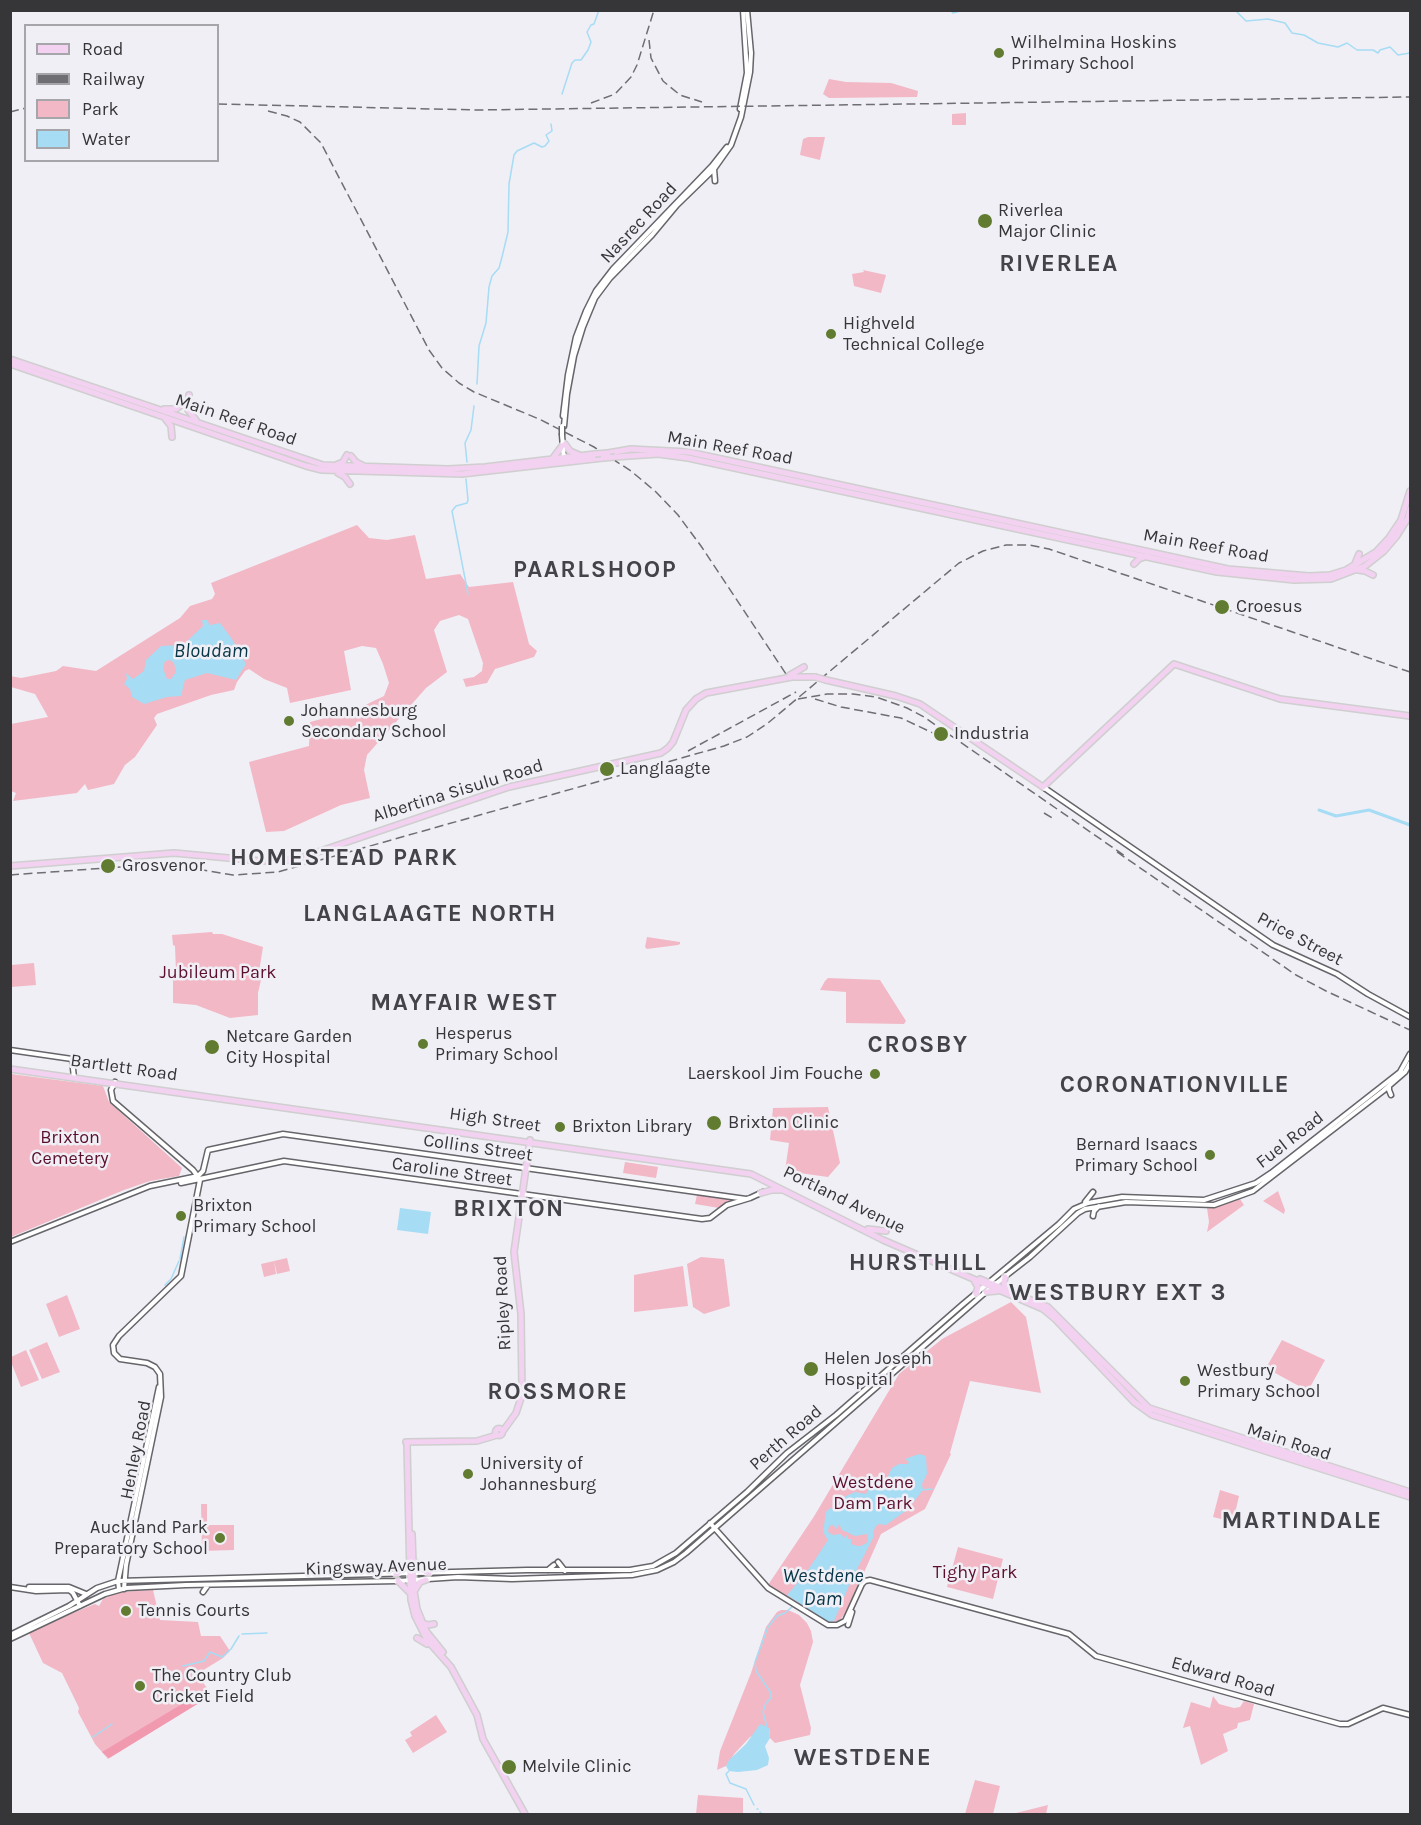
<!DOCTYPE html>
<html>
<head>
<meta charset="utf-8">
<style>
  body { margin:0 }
  #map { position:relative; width:1421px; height:1825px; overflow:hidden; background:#f0eff6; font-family:Karla,sans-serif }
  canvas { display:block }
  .frame { position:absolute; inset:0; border:12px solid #363638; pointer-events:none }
  .legend { position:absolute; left:24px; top:24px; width:195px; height:138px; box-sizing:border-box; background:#f0eff6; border:2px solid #a6a5aa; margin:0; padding:8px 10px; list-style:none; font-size:18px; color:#363638 }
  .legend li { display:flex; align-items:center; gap:12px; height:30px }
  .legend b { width:30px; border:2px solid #a6a5aa }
</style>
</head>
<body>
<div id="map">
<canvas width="1421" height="1825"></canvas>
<div class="frame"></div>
<ul class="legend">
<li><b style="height:8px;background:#f3d1f0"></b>Road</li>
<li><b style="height:8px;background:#6f6e72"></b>Railway</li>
<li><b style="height:16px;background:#f2b8c5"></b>Park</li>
<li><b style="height:16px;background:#a6dcf4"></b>Water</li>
</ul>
</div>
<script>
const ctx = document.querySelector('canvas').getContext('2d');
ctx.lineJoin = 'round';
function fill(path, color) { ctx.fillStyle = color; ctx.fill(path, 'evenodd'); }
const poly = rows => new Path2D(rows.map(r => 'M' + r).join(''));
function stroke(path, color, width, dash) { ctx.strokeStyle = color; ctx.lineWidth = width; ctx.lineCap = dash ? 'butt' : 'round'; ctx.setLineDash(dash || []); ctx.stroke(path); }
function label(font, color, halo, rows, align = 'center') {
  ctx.font = font + ' Karla,sans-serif'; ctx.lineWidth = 5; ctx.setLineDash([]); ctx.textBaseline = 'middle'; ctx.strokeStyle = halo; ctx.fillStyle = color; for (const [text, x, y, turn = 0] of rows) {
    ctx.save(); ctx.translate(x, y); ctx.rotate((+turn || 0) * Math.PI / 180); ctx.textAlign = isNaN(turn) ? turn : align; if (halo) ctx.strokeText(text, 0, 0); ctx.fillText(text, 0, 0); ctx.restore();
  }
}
const green = poly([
  [829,79,846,82,891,83,918,91,917,97,829,98,823,94],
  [966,113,966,125,952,125,952,114],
  [808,137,825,137,820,160,800,155,803,139],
  [863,270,886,275,881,293,854,286,852,274,864,272],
  [357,525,369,538,387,540,415,535,426,579,460,574,469,587,513,582,529,644,537,651,534,657,495,669,487,683,466,687,463,679,474,677,482,671,483,663,468,619,459,615,440,621,434,630,447,672,426,688,367,755,364,770,370,798,341,805,284,831,266,832,249,762,309,746,310,722,355,710,384,696,389,683,383,664,376,648,362,646,344,651,351,690,290,703,287,688,264,679,249,669,245,671,237,682,234,690,211,695,157,714,154,718,157,725,135,757,125,765,114,784,88,790,85,784,77,793,13,801,16,793,11,791,11,724,48,717,35,694,11,687,10,676,21,678,56,671,63,666,96,671,180,618,190,606,212,599,215,594,211,583],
  [212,932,213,934,222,934,263,947,258,978,261,980,258,993,258,1015,230,1018,196,1005,173,1003,173,974,176,973,175,946,173,945,172,935],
  [647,937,680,942,680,944,678,945,647,949,645,947],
  [34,963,36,985,11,987,11,965],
  [828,978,880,980,906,1021,904,1024,846,1023,846,992,820,990,825,981],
  [11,1074,103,1086,109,1102,182,1168,179,1176,150,1181,124,1190,11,1237],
  [828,1107,840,1163,828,1177,785,1171,789,1143,770,1140,773,1108],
  [625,1162,658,1167,656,1178,623,1173],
  [1278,1191,1285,1210,1284,1214,1263,1201],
  [697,1195,731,1199,731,1201,719,1208,695,1204],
  [1240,1199,1244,1205,1207,1232,1209,1222,1207,1208],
  [701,1257,724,1259,730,1306,704,1314,693,1307,687,1264],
  [287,1258,290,1271,277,1274,274,1261],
  [274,1261,276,1274,264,1277,261,1264],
  [683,1266,688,1306,634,1312,634,1275],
  [67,1295,80,1329,59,1337,46,1304],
  [1011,1302,1026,1317,1041,1393,970,1381,950,1453,951,1454,925,1509,881,1534,847,1611,839,1621,828,1622,771,1588,768,1585,813,1518,899,1374,942,1339],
  [1282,1340,1325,1360,1308,1391,1266,1368],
  [47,1342,60,1372,42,1379,29,1350],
  [26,1350,39,1380,21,1387,11,1362,11,1357],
  [1220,1490,1239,1496,1233,1522,1213,1517],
  [201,1504,207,1504,207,1525,234,1525,234,1550,202,1551],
  [958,1547,1003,1559,993,1599,947,1587],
  [153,1590,160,1620,198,1622,201,1636,220,1636,230,1651,223,1658,197,1674,212,1695,108,1759,95,1744,78,1712,79,1708,62,1673,43,1663,29,1633,75,1612,95,1604,99,1606,103,1599,119,1592],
  [781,1610,788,1610,799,1615,807,1623,811,1631,813,1642,800,1685,811,1728,810,1735,775,1743,770,1738,769,1728,750,1737,735,1753,726,1766,717,1770,720,1751,751,1673,766,1627,777,1612],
  [1213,1696,1219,1704,1234,1708,1240,1707,1244,1701,1254,1704,1250,1720,1238,1723,1237,1728,1223,1734,1228,1751,1201,1765,1190,1726,1183,1728,1191,1702,1210,1708],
  [436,1715,447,1732,413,1753,405,1740,412,1736,410,1732],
  [975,1780,1000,1786,993,1814,965,1814],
  [698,1795,743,1798,743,1814,696,1814],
  [1048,1805,1046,1814,1012,1814]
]);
const forest = poly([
  [207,1689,212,1695,109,1758,102,1752]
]);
const water = poly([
  [202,620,207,620,210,625,220,623,232,639,246,664,236,680,207,673,185,680,181,696,167,697,144,704,132,697,130,689,124,684,127,679,126,673,133,679,144,671,146,660,161,646,183,645,203,626],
  [170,660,174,663,176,672,171,679,167,679,163,668,165,661],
  [400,1208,431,1212,428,1234,397,1230],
  [919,1454,926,1456,927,1474,922,1484,923,1490,907,1510,886,1525,879,1524,876,1526,873,1532,873,1538,851,1581,834,1621,828,1622,787,1595,806,1573,828,1540,823,1532,826,1512,830,1508,833,1509,844,1497,855,1492,866,1494,868,1490,887,1478,892,1468,899,1464,907,1464,909,1462,905,1459],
  [839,1524,842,1530,855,1536,867,1534,868,1542,861,1546,857,1546,851,1544,851,1539,848,1539,847,1535,844,1538,841,1534,833,1535,828,1532,829,1526,833,1525,837,1529],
  [760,1724,769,1728,770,1738,765,1746,769,1758,768,1765,757,1770,738,1772,729,1771,726,1766,729,1760,746,1744]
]);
const stream = poly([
  [950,10,953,13,964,10],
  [1235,10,1246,21,1268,19,1285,23,1292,33,1304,35,1318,43,1338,47,1347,43,1357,50,1373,50,1378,53,1380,50,1390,47,1398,55,1410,53],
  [562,94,572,63,575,60,581,60,588,50,591,42,587,32,591,25,594,24,599,10],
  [477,384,479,346,486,323,489,287,492,276,499,268,502,257,508,232,509,184,514,155,517,151,534,143,542,147,545,146,549,141,546,135,552,131,551,124],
  [467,462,465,443,471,430,474,406],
  [466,479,468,500,467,503,456,506,452,511,468,594],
  [180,1259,184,1237],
  [165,1285,171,1279,179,1261],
  [921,1490,932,1489],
  [242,1634,267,1633],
  [183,1666,204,1661,210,1652,222,1657,231,1649,239,1636],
  [767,1727,763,1712,766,1703,771,1698,771,1693,756,1671,755,1662,768,1627,777,1616,785,1613,793,1606],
  [93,1737,112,1724],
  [729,1771,726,1774,730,1783,746,1789,754,1805],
  [757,1809,758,1809],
  [760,1812,762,1814]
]);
const canal = poly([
  [1319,810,1336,816,1369,810,1410,825]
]);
const secondary = poly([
  [740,109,747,73,743,10],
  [714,169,715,181],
  [563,416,568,375,576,337,586,311,596,291,613,269,712,166,727,147],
  [564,426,567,394,574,356,583,327,595,298,610,278,652,235,677,205,714,169,731,145,741,117,750,72,751,53,747,10],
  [562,435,564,459],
  [1043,787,1273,945,1337,974,1368,994,1410,1017],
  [10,1050,72,1059,74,1078],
  [115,1082,111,1090,113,1101,193,1170,199,1178],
  [1389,1086,1389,1090,1391,1095],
  [181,1183,284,1161,702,1219,710,1218,727,1205,750,1198,763,1192],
  [1085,1202,1093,1192],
  [1093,1216,1094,1211,1099,1206],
  [10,1242,150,1186,198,1176,203,1171,208,1150,283,1134,746,1199],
  [994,1285,1030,1257,1078,1213,1085,1209,1126,1202,1214,1205,1253,1191,1383,1091,1405,1072,1410,1063],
  [710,1523,768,1588,828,1625,837,1625,845,1621,862,1584,865,1581,870,1580,1069,1634,1096,1656,1340,1724,1348,1724,1383,1708,1410,1715],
  [558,1562,565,1571],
  [548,1570,554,1565],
  [10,1587,36,1591,69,1590,73,1593,80,1606],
  [29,1587,69,1587,86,1594],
  [119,1589,118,1581,159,1387],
  [124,1589,126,1565,161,1397,160,1374,155,1367,147,1363,120,1359,114,1353,113,1345,119,1336,181,1276,200,1180],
  [203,1592,208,1585],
  [848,1625,852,1612],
  [10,1635,69,1606,97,1588,118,1581,527,1570,630,1570,653,1566,676,1553,747,1492,787,1453,836,1415,962,1305,1059,1224,1074,1209,1088,1203,1122,1197,1204,1200,1256,1183,1271,1173,1400,1072,1410,1054],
  [10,1639,105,1594,126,1588,186,1585,398,1581,458,1577,512,1579,632,1575,657,1570,674,1562,686,1553,988,1290]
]);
const primary = poly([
  [10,359,323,465,448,469,485,467,595,454],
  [10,364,306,466,322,470,462,474,603,458],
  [189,395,188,410,196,420],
  [164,409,176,409,184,403],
  [164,417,171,426,172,437],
  [565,444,570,451,579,455],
  [608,453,631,449,689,452,1228,569,1309,576,1330,575,1346,570,1376,552,1389,538,1401,520,1410,491],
  [351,456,356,462,364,466],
  [615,457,658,454,688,458,1217,572,1294,580,1331,579,1365,566,1384,551,1396,537,1408,518,1410,509],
  [553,458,562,446],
  [336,465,343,462,347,455],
  [338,473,345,477,350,484],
  [1134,564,1139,559,1147,556],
  [1354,566,1359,554],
  [1358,570,1365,571,1373,575],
  [790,675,804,667],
  [826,680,896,696,920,704,1043,787,1174,664,1280,699,1410,716],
  [10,866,174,853,261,861,294,860,509,787,661,753,668,748,673,742,686,710,696,699,706,693,792,677,815,677],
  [10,1069,751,1174,883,1240,1043,1309,1055,1319,1134,1402,1152,1415,1410,1497],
  [761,1193,772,1190,781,1190],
  [868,1229,886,1231],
  [1005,1277,1004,1283,1007,1289],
  [980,1279,1048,1307,1149,1408,1410,1492],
  [975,1282,978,1287,976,1294],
  [986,1292,997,1291],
  '495.5 1432a3.5 3.5 0 1 1 7 0a3.5 3.5 0 1 1-7 0Z',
  [503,1431,516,1413,522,1395,521,1314,514,1252,530,1140],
  [406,1442,477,1441,497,1435],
  [407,1444,410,1577,411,1600,415,1616,427,1640,451,1667,477,1715,483,1739,525,1814],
  [412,1534,414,1591,417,1609,426,1631,443,1652],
  [414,1561,420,1569,429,1573],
  [396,1574,409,1564],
  [398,1581,410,1593],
  [415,1590,420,1582,426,1580],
  [422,1623,428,1625,434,1624],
  [417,1638,427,1644]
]);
const rail = poly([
  [649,40,651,58,663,81,680,95,702,102],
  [591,103,615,94,631,77,637,65,654,10],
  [218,104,478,110,1410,97],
  [268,111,287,116,300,122,321,143,429,350,442,368,459,383,474,392,539,419,594,447,631,471,656,492,678,515,701,546,786,674],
  [10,112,26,108],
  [798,699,827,694,853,694,876,697,907,708,924,717,1125,856],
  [815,699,841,707,901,718,935,734],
  [688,751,796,692],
  [1044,813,1054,819],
  [1117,852,1296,975,1326,991,1410,1030],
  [10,875,147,865,179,866,233,875,278,872,724,746,747,737,768,723,959,563,983,551,1006,545,1029,545,1049,549,1410,672]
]);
const secondaryBridge = poly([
  [562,435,562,426]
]);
const primaryBridge = poly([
  [595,454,608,453],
  [603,458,615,457],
  [815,677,826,680]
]);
const markers = [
  [999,53,6,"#617c30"],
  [985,221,8,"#617c30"],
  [831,334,6,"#617c30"],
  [1222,607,8,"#617c30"],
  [289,721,6,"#617c30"],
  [941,734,8,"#617c30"],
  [607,769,8,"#617c30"],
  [108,866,8,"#617c30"],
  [423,1044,6,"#617c30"],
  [212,1047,8,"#617c30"],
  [875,1074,6,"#617c30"],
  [714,1123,8,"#617c30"],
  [560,1127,6,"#617c30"],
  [1210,1155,6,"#617c30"],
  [181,1216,6,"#617c30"],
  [811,1369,8,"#617c30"],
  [1185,1381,6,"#617c30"],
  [468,1474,6,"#617c30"],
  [220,1538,6,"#617c30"],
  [126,1611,6,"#617c30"],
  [140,1686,6,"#617c30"],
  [509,1767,8,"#617c30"]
];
const poiNames = [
  ["Wilhelmina Hoskins",1011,43],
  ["Primary School",1011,64],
  ["Riverlea",998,211],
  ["Major Clinic",998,232],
  ["Highveld",843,324],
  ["Technical College",843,345],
  ["Croesus",1236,607],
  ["Johannesburg",301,711],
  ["Secondary School",301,732],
  ["Industria",954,734],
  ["Langlaagte",620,769],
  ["Grosvenor",122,866],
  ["Hesperus",435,1034],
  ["Primary School",435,1055],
  ["Netcare Garden",226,1037],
  ["City Hospital",226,1058],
  ["Laerskool Jim Fouche",863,1074,"right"],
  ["Brixton Clinic",728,1123],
  ["Brixton Library",572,1127],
  ["Bernard Isaacs",1198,1145,"right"],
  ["Primary School",1198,1166,"right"],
  ["Brixton",193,1206],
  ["Primary School",193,1227],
  ["Helen Joseph",824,1359],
  ["Hospital",824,1380],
  ["Westbury",1197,1371],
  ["Primary School",1197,1392],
  ["University of",480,1464],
  ["Johannesburg",480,1485],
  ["Auckland Park",208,1528,"right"],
  ["Preparatory School",208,1549,"right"],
  ["Tennis Courts",138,1611],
  ["The Country Club",152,1676],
  ["Cricket Field",152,1697],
  ["Melvile Clinic",522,1767]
];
const streetNames = [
  ["Nasrec Road",639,223,-47],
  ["Main Reef Road",236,420,19],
  ["Main Reef Road",730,448,10],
  ["Main Reef Road",1206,546,10],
  ["Albertina Sisulu Road",458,791,-17],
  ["Price Street",1300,939,28],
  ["Bartlett Road",124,1068,8],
  ["High Street",495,1120,8],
  ["Fuel Road",1290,1140,-38],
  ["Collins Street",478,1148,8],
  ["Caroline Street",452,1172,8],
  ["Portland Avenue",844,1200,26],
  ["Ripley Road",503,1303,-93],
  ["Perth Road",786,1438,-41],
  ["Main Road",1289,1442,18],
  ["Henley Road",136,1450,-79],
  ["Kingsway Avenue",376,1567,-2],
  ["Edward Road",1223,1677,16]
];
const parkNames = [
  ["Jubileum Park",218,973],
  ["Brixton",70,1138],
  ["Cemetery",70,1159],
  ["Westdene",873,1483],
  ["Dam Park",873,1504],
  ["Tighy Park",975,1573]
];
const waterNames = [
  ["Bloudam",211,651],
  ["Westdene",823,1576],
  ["Dam",823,1599]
];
const districtNames = [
  ["RIVERLEA",1059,264],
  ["PAARLSHOOP",595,570],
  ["HOMESTEAD PARK",344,858],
  ["LANGLAAGTE NORTH",430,914],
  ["MAYFAIR WEST",464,1003],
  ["CROSBY",918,1045],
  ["CORONATIONVILLE",1175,1085],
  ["BRIXTON",509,1209],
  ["HURSTHILL",918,1263],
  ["WESTBURY EXT 3",1118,1293],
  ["ROSSMORE",558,1392],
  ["MARTINDALE",1302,1521],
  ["WESTDENE",863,1758]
];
fill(green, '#f2b8c5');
fill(forest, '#f199af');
fill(water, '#a6dcf4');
stroke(stream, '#a6dcf4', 1.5);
stroke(canal, '#a6dcf4', 3);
stroke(secondary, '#66656a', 7);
stroke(primary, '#cfcfcf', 8);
stroke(secondary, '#fff', 4);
stroke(primary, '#f3d1f0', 5);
stroke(rail, '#6f6e72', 1.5, [9, 4.5]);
stroke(secondaryBridge, '#66656a', 7, []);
stroke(primaryBridge, '#cfcfcf', 8, []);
stroke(secondaryBridge, '#fff', 4);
stroke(primaryBridge, '#f3d1f0', 5);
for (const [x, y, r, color] of markers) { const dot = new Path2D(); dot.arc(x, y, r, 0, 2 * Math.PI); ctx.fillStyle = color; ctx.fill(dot); stroke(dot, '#f0eff6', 2); }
label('18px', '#363638', '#f0eff6', poiNames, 'left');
label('18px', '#363638', '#f0eff6', streetNames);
label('18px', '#5c0f2d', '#f0eff6', parkNames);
label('italic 20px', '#083647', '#f0eff6', waterNames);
ctx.letterSpacing = '1.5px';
label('bold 24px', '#444349', '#f0eff6', districtNames);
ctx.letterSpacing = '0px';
</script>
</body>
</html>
